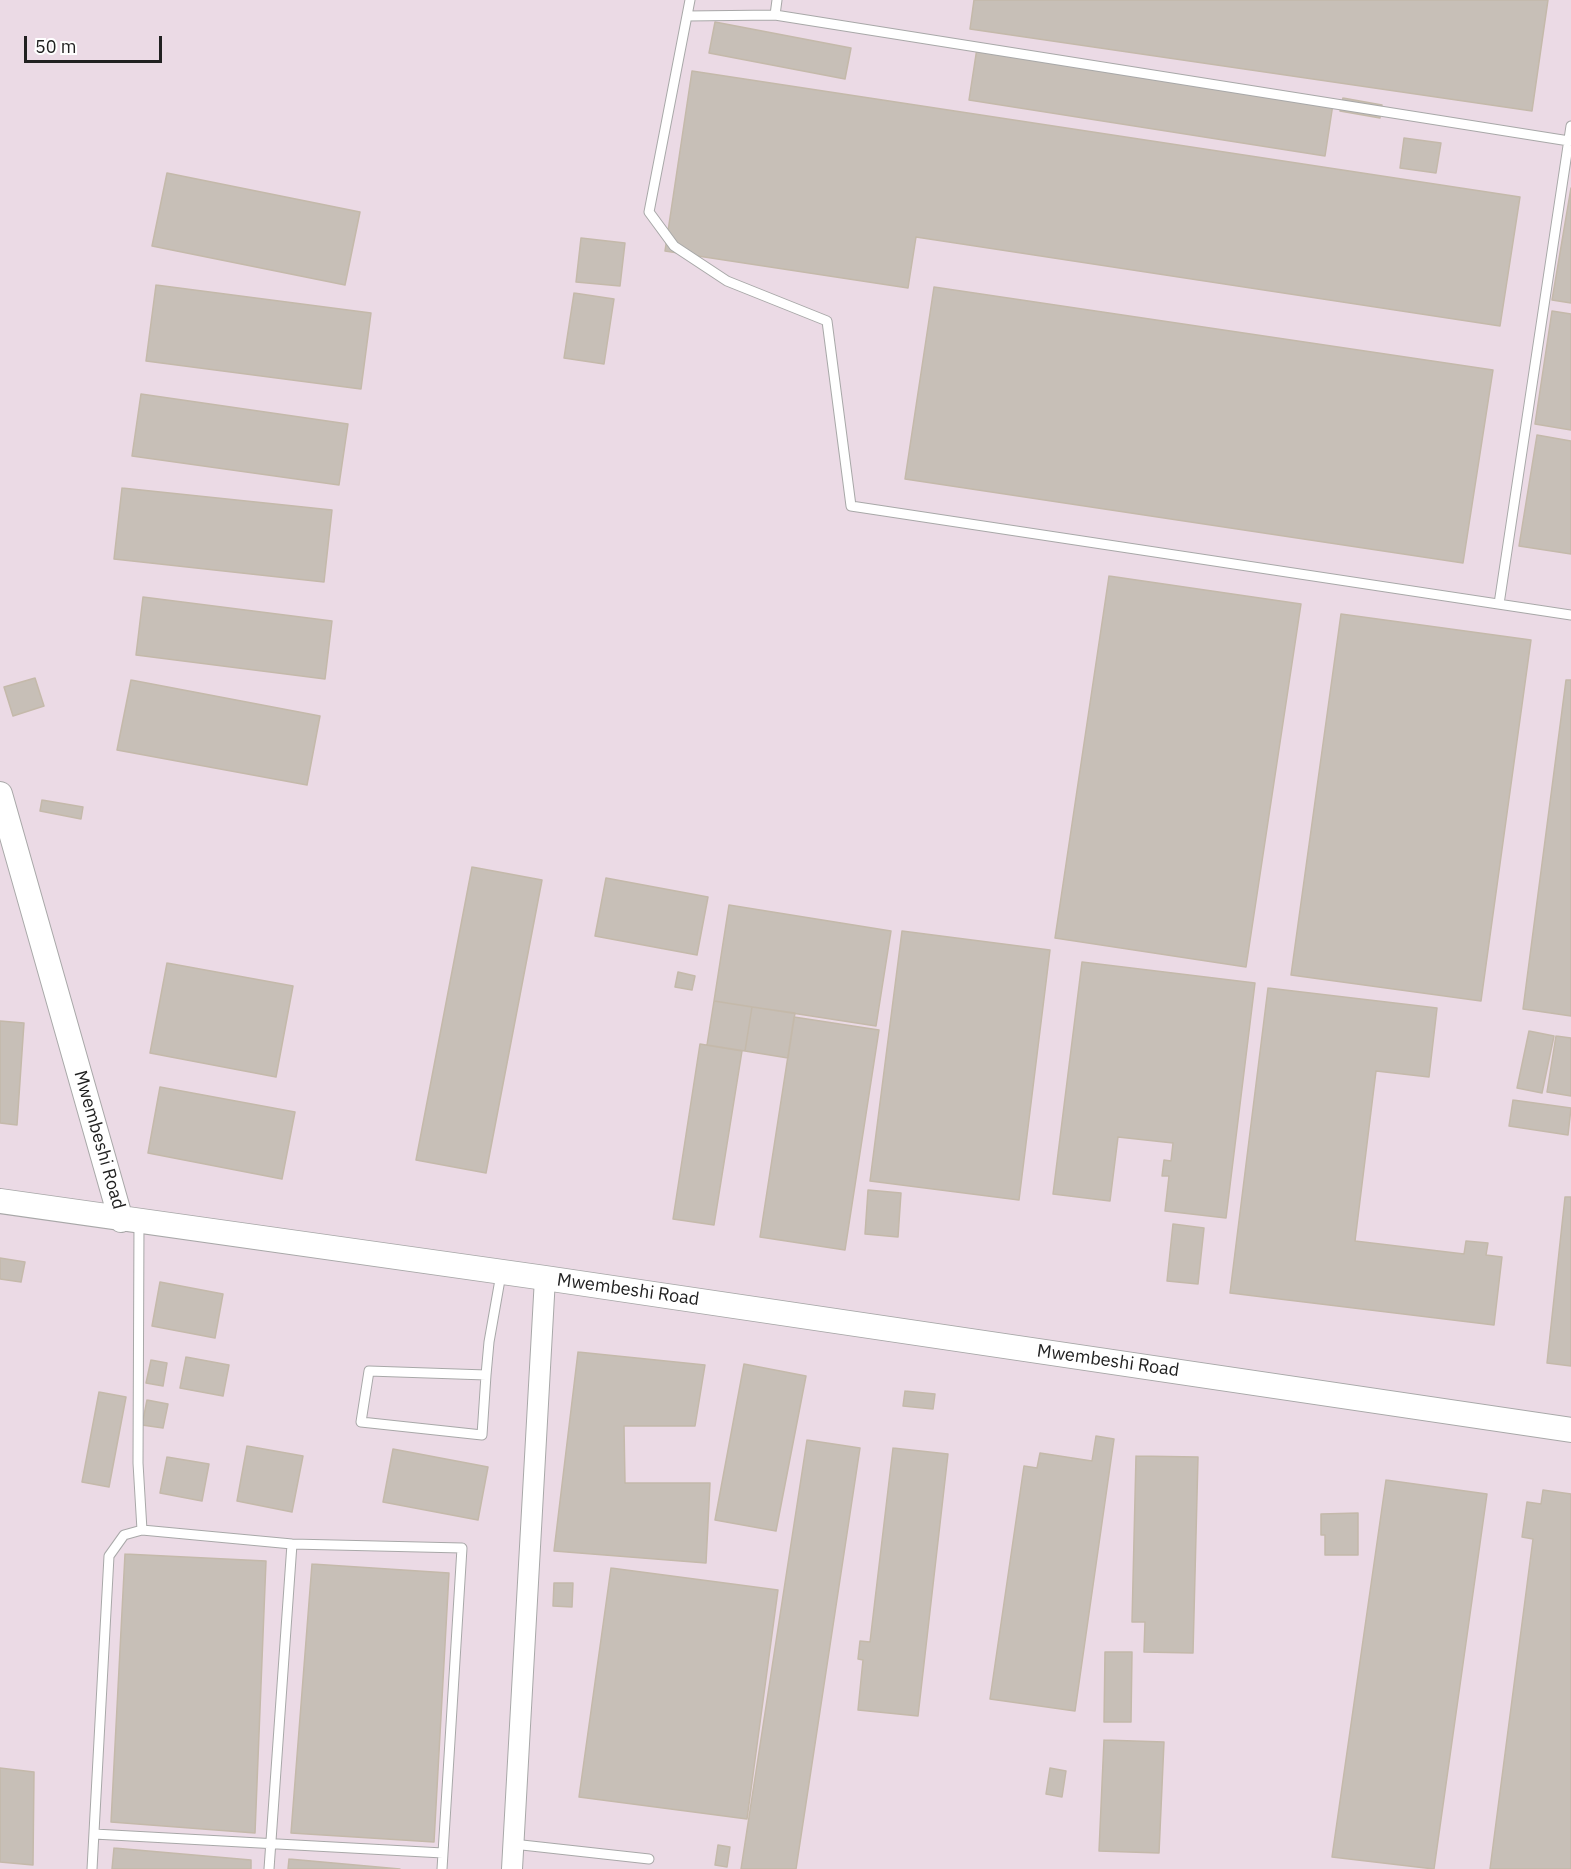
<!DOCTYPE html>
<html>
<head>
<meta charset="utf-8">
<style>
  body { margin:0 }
  #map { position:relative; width:1571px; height:1869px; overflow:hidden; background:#f2f0e8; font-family:"IBM Plex Sans",sans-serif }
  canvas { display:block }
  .scale { position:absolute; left:24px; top:36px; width:138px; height:27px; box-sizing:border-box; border:3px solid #212121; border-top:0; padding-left:8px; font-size:18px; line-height:21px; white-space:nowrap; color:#212121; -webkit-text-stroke:4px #fff; paint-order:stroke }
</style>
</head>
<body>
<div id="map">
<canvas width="1571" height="1869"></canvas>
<div class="scale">50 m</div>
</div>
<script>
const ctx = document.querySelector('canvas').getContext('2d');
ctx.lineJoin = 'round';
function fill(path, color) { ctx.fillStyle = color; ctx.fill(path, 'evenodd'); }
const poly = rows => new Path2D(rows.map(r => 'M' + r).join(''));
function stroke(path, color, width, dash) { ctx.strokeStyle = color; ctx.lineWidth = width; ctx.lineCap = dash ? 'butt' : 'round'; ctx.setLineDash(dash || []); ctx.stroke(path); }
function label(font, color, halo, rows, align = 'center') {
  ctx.font = font + ' "IBM Plex Sans",sans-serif'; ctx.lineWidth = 4.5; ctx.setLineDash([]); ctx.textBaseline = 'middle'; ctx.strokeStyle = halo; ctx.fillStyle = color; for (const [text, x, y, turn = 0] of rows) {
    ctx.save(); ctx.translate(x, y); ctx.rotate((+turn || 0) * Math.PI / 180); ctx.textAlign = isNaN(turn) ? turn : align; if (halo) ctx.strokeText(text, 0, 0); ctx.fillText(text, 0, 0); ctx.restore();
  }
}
const industrial = poly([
  [0,0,1571,0,1571,1869,0,1869]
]);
const building = poly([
  [974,0,1548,0,1532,111,970,29,974,0],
  [715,22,851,48,845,79,709,53,715,22],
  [977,48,1333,104,1325,156,969,100,977,48],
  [692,71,1520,197,1500,326,916,237,908,288,665,251,692,71],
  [1343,98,1382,105,1380,118,1340,111,1343,98],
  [1404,138,1441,143,1436,173,1400,168,1404,138],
  [167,173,360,212,345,285,152,246,167,173],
  [1571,188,1571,303,1552,300,1571,188],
  [581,238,625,243,620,286,576,282,581,238],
  [156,285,371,313,361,389,146,361,156,285],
  [934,287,1493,370,1463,563,905,479,934,287],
  [574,293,614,299,604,364,564,358,574,293],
  [1552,311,1571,314,1571,430,1535,424,1552,311],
  [141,394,348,424,339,485,132,456,141,394],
  [1537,435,1571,441,1571,554,1519,546,1537,435],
  [122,488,332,510,324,582,114,559,122,488],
  [1109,576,1301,604,1246,967,1055,938,1109,576],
  [143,597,332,621,325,679,136,655,143,597],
  [1341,614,1531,640,1481,1001,1291,975,1341,614],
  [35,678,44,706,13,716,4,687,35,678],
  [131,680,320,716,307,785,117,750,131,680],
  [1566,680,1571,680,1571,1016,1523,1009,1566,680],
  [42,800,83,807,81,819,40,811,42,800],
  [472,867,542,880,486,1173,416,1160,472,867],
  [606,878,708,897,697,955,595,936,606,878],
  [729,905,891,931,876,1026,714,1001,729,905],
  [902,931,1050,950,1019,1200,870,1181,902,931],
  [1082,962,1255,983,1226,1218,1165,1211,1169,1176,1162,1176,1164,1160,1171,1161,1173,1143,1118,1137,1110,1201,1053,1194,1082,962],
  [167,963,293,986,276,1077,150,1053,167,963],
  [678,972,695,976,692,990,675,987,678,972],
  [1268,988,1437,1008,1429,1077,1376,1071,1355,1241,1464,1254,1466,1241,1488,1243,1486,1255,1502,1257,1494,1325,1230,1293,1268,988],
  [714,1001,752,1007,745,1051,707,1045,714,1001],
  [752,1007,795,1013,788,1058,745,1051,752,1007],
  [794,1017,879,1030,845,1250,760,1237,794,1017],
  [0,1021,24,1023,17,1125,0,1123,0,1021],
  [1529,1031,1554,1036,1542,1093,1517,1088,1529,1031],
  [1556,1036,1571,1038,1571,1096,1547,1092,1556,1036],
  [700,1044,742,1051,714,1225,673,1219,700,1044],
  [160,1087,295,1112,282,1179,148,1153,160,1087],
  [1513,1100,1571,1108,1568,1135,1509,1126,1513,1100],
  [868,1190,901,1193,898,1237,865,1234,868,1190],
  [1565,1197,1571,1197,1571,1366,1547,1363,1565,1197],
  [1173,1224,1204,1228,1198,1284,1167,1281,1173,1224],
  [0,1258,25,1262,21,1282,0,1279,0,1258],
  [160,1282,223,1294,215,1338,152,1326,160,1282],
  [578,1352,705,1365,695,1426,624,1426,625,1483,710,1483,706,1563,554,1551,578,1352],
  [186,1357,229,1365,223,1396,180,1388,186,1357],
  [151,1360,167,1363,163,1386,146,1383,151,1360],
  [744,1364,806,1376,776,1531,715,1520,744,1364],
  [905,1391,935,1394,933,1409,903,1406,905,1391],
  [99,1392,126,1397,109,1487,82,1482,99,1392],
  [147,1400,168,1404,163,1428,142,1425,147,1400],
  [1096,1436,1114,1439,1075,1711,990,1699,1024,1466,1037,1468,1040,1453,1092,1461,1096,1436],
  [807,1440,860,1448,796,1869,741,1869,807,1440],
  [247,1446,303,1456,292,1512,237,1501,247,1446],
  [893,1448,948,1454,918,1716,858,1710,863,1660,858,1659,860,1641,870,1642,893,1448],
  [393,1449,488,1467,478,1520,383,1502,393,1449],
  [1136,1456,1198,1457,1193,1653,1144,1652,1145,1622,1132,1622,1136,1456],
  [167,1457,209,1464,202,1501,160,1493,167,1457],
  [1386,1480,1487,1494,1434,1869,1332,1857,1386,1480],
  [1543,1490,1571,1494,1571,1869,1490,1869,1533,1539,1522,1537,1527,1502,1541,1504,1543,1490],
  [1358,1513,1358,1555,1325,1555,1325,1535,1321,1535,1321,1514,1358,1513],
  [125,1554,266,1561,255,1833,111,1822,125,1554],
  [312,1564,449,1573,434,1842,291,1833,312,1564],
  [611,1568,778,1590,747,1819,579,1797,611,1568],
  [554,1583,573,1583,572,1607,553,1606,554,1583],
  [1105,1652,1132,1652,1131,1722,1104,1722,1105,1652],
  [1104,1740,1164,1742,1159,1853,1099,1851,1104,1740],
  [0,1768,34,1772,33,1865,0,1862,0,1768],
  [1050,1768,1066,1771,1062,1797,1046,1794,1050,1768],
  [718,1845,730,1847,727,1867,715,1865,718,1845],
  [114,1848,251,1860,251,1869,112,1869,114,1848],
  [289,1859,400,1869,288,1869,289,1859]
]);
const service = poly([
  [690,0,649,212,674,246,727,281,827,321,851,506,1571,615],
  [777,0,775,15,1569,141],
  [687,16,775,15],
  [1499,604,1571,126],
  [139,1222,138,1463,142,1530,292,1544,462,1548,442,1869],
  [486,1375,369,1371,361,1422,482,1435,486,1375,489,1342,501,1274],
  [94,1834,443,1853],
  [513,1844,649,1859],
  [92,1869,109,1556,124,1535,142,1530],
  [269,1869,292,1544]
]);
const minor = poly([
  [512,1869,545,1278]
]);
const tertiary = poly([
  [0,794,121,1220],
  [0,1201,545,1278,1571,1430]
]);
const streetNames = [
  ["Mwembeshi Road",99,1140,74],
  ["Mwembeshi Road",628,1290,8],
  ["Mwembeshi Road",1108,1361,8]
];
fill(industrial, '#ebdae5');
fill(building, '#c7bfb7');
stroke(building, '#c4b9aa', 1.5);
stroke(service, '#a8a8a8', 11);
stroke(minor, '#a8a8a8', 22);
stroke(tertiary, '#a8a8a8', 26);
stroke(service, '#fff', 9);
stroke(minor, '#fff', 20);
stroke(tertiary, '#fff', 24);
label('18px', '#212121', '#fff', streetNames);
</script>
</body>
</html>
